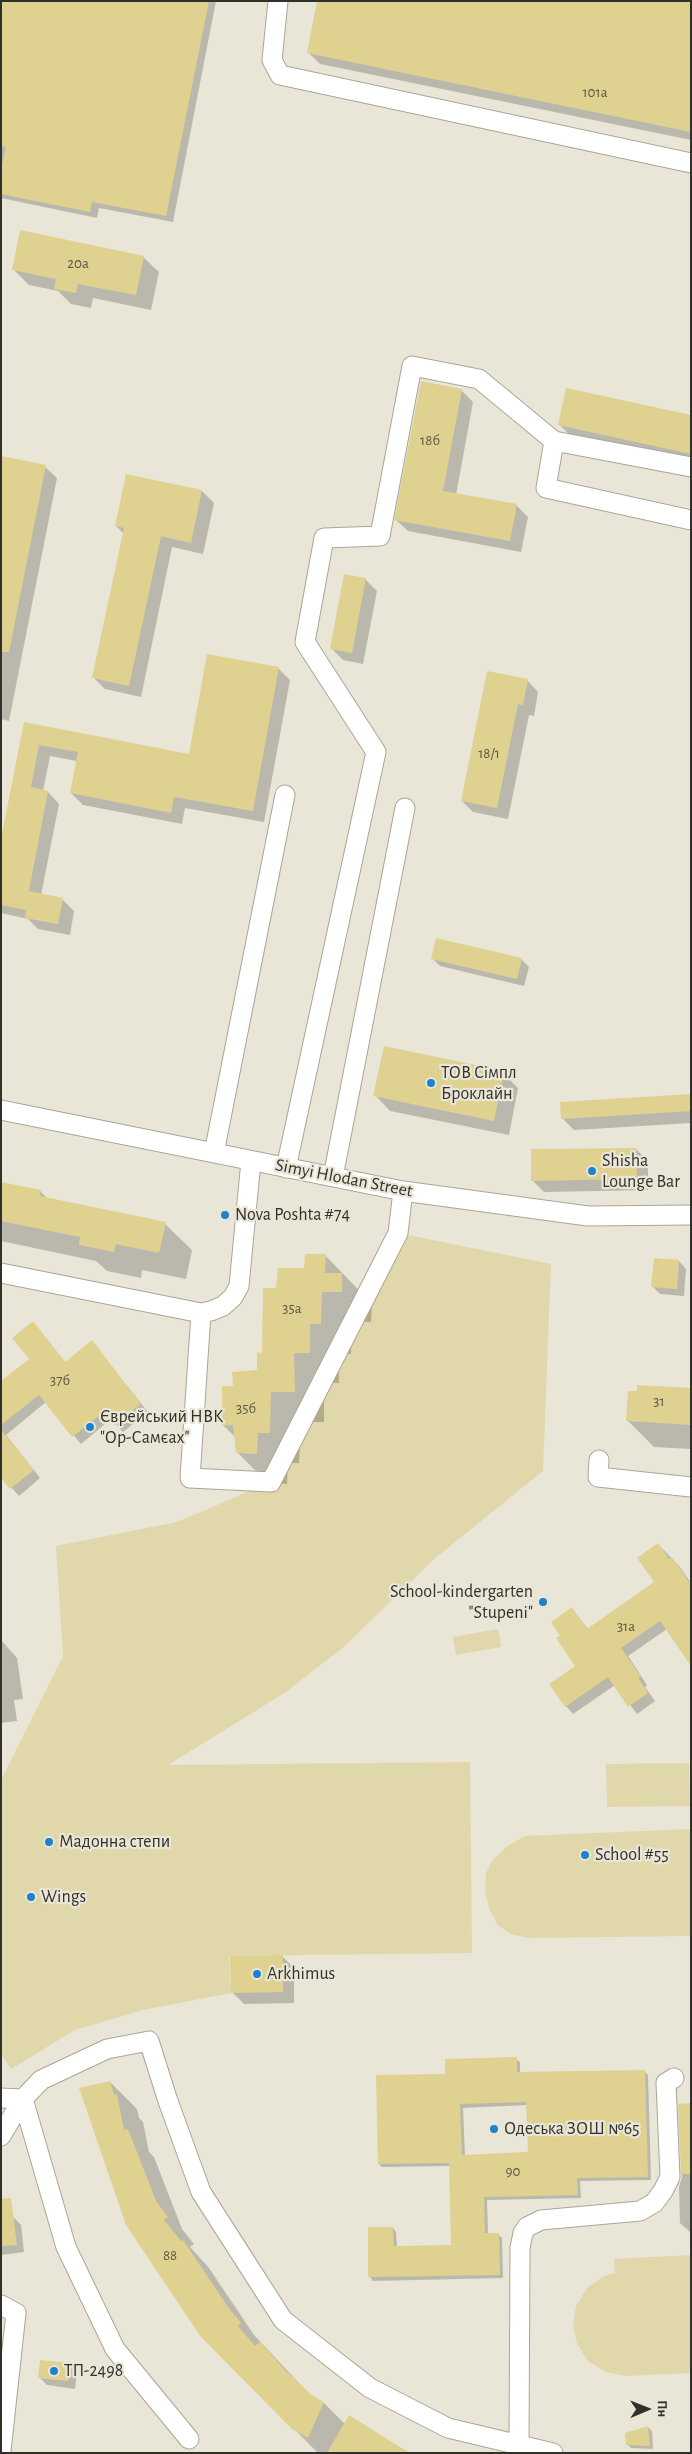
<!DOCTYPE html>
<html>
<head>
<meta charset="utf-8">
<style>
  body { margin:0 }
  #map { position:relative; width:692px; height:2454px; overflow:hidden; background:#e9e6d7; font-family:"Alegreya Sans",sans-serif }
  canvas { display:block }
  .frame { position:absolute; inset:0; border:2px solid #31302a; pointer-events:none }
  .north { position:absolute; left:622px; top:2384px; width:50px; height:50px; -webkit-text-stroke:4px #e9e6d7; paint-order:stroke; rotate:89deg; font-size:14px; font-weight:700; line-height:20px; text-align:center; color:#31302a }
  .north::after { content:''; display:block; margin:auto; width:18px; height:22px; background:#31302a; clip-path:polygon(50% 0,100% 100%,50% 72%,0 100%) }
</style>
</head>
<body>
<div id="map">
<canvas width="692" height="2454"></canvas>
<div class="frame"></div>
<div class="north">Пн</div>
</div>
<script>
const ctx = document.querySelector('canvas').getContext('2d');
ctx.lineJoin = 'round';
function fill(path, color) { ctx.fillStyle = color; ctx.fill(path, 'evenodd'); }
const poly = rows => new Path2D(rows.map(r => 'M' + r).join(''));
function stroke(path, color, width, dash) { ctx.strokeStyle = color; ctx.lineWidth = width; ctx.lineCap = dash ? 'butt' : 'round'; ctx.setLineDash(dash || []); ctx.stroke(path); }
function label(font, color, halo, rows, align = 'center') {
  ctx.font = font + ' "Alegreya Sans",sans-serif'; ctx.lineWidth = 4.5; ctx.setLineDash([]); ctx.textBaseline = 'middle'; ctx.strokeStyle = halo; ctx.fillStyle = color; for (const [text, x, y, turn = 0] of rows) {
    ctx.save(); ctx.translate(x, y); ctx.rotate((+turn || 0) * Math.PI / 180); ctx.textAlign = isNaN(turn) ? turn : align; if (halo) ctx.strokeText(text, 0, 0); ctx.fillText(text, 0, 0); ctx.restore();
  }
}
const green = poly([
  [398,1233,551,1264,543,1471,434,1559,345,1646,286,1692,168,1765,470,1762,472,1953,229,1956,231,1993,143,2010,75,2030,11,2069,1,2054,1,1780,63,1656,56,1546,177,1522,271,1482],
  [498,1629,501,1647,456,1655,453,1637],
  [689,1763,690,1806,607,1807,606,1764],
  [691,1829,691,1936,528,1938,510,1934,497,1924,489,1908,485,1891,486,1873,493,1859,509,1845,525,1836],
  [691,2255,691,2373,626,2376,606,2372,588,2361,577,2344,573,2325,576,2306,587,2288,604,2276,615,2273,614,2259]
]);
const shadow = poly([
  [1,1,216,1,173,222,99,208,97,218,1,198],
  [691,1,691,140,320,64,308,52],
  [143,257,159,272,151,310,93,298,91,308,71,304,58,291,29,285,14,270],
  [461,390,473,402,456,495,516,505,528,517,521,552,408,531,396,520],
  [691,416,691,465,575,440,560,425],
  [1,458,45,467,57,478,9,721,1,719],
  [127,475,202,491,214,503,203,554,172,547,141,697,105,689,93,677,124,534,116,526],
  [365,579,377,591,363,664,343,660,331,648],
  [278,668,290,680,264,822,185,808,182,824,83,805,71,793,77,761,50,756,43,791,48,792,59,804,41,895,62,899,74,911,70,935,38,929,28,919,1,913,1,845,25,724,190,756],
  [527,680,538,692,534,716,529,715,508,819,473,812,462,801],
  [432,958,521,959,529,967,524,986,440,966],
  [503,1073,518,1088,509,1135,390,1111,375,1095],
  [691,1096,691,1123,574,1130,562,1118],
  [636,1149,648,1161,648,1190,544,1192,532,1180],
  [1,1183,40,1191,49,1200,165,1224,192,1250,186,1279,142,1270,141,1278,107,1271,96,1261,1,1241],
  [325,1255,372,1304,371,1322,351,1322,351,1354,339,1354,339,1383,324,1383,324,1422,301,1422,299,1463,288,1463,287,1484,267,1482,237,1452,235,1437,223,1425,234,1387,259,1371,277,1290],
  [679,1261,686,1269,684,1296,660,1294,653,1287],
  [40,1331,66,1363,92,1342,148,1412,123,1432,111,1419,81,1444,46,1402,6,1435,40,1478,19,1496,1,1476,1,1383,30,1359],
  [691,1388,691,1449,654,1447,628,1421],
  [658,1544,679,1566,691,1583,691,1664,667,1629,628,1656,647,1685,645,1687,655,1701,637,1714,615,1685,573,1714,566,1706,577,1666,562,1636,572,1609,588,1629,656,1582],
  [1,1640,17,1658,23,1699,14,1700,17,1721,1,1723],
  [282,1956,294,1968,294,2003,244,2004,232,1992],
  [516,2059,520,2062,520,2074,644,2071,648,2075,651,2180,580,2181,581,2198,487,2200,488,2235,498,2234,502,2238,503,2278,373,2281,370,2277,393,2228,396,2232,397,2248,452,2246,450,2166,382,2167,379,2164,447,2075],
  [527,2105,529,2154,465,2156,463,2108],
  [110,2082,137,2109,139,2118,143,2122,149,2152,154,2157,182,2229,194,2244,190,2247,209,2268,254,2335,312,2397,324,2403,345,2424,409,2453,318,2453,202,2336,127,2224],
  [691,2104,691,2233,680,2223,679,2187,682,2177,679,2105],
  [13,2217,21,2225,24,2252,1,2255,1,2218],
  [1,2340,11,2350,1,2435],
  [70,2365,77,2372,75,2389,47,2385,39,2377],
  [648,2427,652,2431,653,2449,631,2448,627,2444]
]);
const building = poly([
  [1,1,209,1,166,216,92,202,90,212,1,194,1,169,6,147,1,146],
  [317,1,691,1,691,132,307,53],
  [20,230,144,256,136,295,78,284,76,293,54,289,56,279,12,270],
  [421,381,462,389,443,491,517,504,510,541,394,520],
  [566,388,691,415,691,454,558,425],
  [1,456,46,465,9,652,1,652],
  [126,474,202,490,191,543,161,536,129,686,92,678,124,528,115,526],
  [344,574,366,578,352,653,330,649],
  [207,654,279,667,253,811,174,797,171,813,70,793,78,752,39,745,31,787,48,791,29,891,63,898,58,924,25,918,26,910,1,905,1,839,24,722,189,754],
  [487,671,528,679,523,705,518,704,497,808,461,801],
  [436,938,522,958,517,979,431,959],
  [384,1046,504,1071,494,1121,373,1096],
  [691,1094,691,1111,561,1119,560,1102],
  [636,1148,637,1179,531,1181,531,1149],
  [1,1182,41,1190,40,1196,166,1222,159,1253,116,1244,114,1252,79,1245,80,1237,1,1221],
  [305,1254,326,1254,325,1273,342,1273,342,1292,322,1292,321,1324,310,1324,310,1353,294,1353,295,1392,271,1392,270,1433,258,1433,257,1454,236,1453,233,1425,222,1426,222,1386,233,1386,232,1372,257,1370,257,1352,262,1353,263,1288,276,1288,278,1268,304,1268],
  [654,1258,679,1260,677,1289,651,1287],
  [33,1321,65,1362,92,1340,141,1404,114,1425,104,1412,72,1437,39,1395,1,1425,1,1381,29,1359,12,1338],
  [637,1385,691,1388,691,1425,626,1421,628,1391,637,1391],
  [1,1430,34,1470,10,1489,1,1478],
  [658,1543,669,1559,672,1557,691,1585,691,1666,660,1621,621,1648,641,1677,638,1678,648,1693,628,1707,608,1677,565,1707,549,1684,575,1666,556,1638,560,1636,551,1622,572,1607,587,1629,654,1582,637,1558],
  [283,1955,283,1992,231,1993,230,1956],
  [517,2057,517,2072,645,2070,648,2177,577,2178,578,2195,484,2197,485,2233,499,2233,500,2275,368,2277,368,2227,393,2227,394,2246,451,2245,449,2163,378,2164,376,2075,445,2074,445,2059],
  [526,2102,528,2152,462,2155,460,2104],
  [110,2081,114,2095,117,2094,124,2130,128,2129,156,2201,168,2217,164,2220,181,2241,183,2240,228,2307,241,2323,238,2326,255,2346,260,2342,285,2370,313,2396,324,2402,308,2438,292,2429,201,2337,126,2225,79,2088],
  [691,2103,691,2174,681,2174,678,2104],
  [11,2198,17,2245,1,2246,1,2199],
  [40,2360,70,2363,68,2381,38,2378],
  [349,2415,379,2434,410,2453,327,2453],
  [648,2426,650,2446,626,2445,625,2433]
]);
const minor = poly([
  [278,1,272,60,280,75,691,163],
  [554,441,546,488,691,520],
  [1,1110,403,1191,588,1216,691,1215],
  [214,1153,285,795],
  [286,1168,376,752,305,642,324,538,380,536,412,366,479,379,554,441,691,467],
  [333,1177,405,808],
  [1,1273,201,1313,211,1311,223,1306,233,1297,239,1286,251,1161],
  [201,1313,190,1478,271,1482,398,1233,403,1191],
  [599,1460,598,1477,691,1487],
  [1,2098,23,2099],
  [23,2099,66,2247,115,2349,189,2439],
  [1,2136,23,2099,41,2080,107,2049,149,2041,168,2101,201,2192,283,2320,370,2388,448,2428,553,2453],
  [1,2305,16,2313,1,2451],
  [519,2445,520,2248,523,2233,527,2227,541,2220,640,2211,654,2203,663,2191,670,2177,666,2083,674,2078]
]);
const markers = [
  [431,1083,5,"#1d81cc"],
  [592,1171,5,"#1d81cc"],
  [225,1215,5,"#1d81cc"],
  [90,1427,5,"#1d81cc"],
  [543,1602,5,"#1d81cc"],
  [49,1842,5,"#1d81cc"],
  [585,1855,5,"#1d81cc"],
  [31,1897,5,"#1d81cc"],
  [257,1974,5,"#1d81cc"],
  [494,2129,5,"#1d81cc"],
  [54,2371,5,"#1d81cc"]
];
const numberNames = [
  ["101а",595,92],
  ["20а",78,263],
  ["18б",430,440],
  ["18/1",489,753],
  ["35а",292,1308],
  ["37б",60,1380],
  ["31",659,1401],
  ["35б",246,1408],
  ["31а",626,1626],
  ["90",513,2171],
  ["88",170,2255]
];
const poiNames = [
  ["ТОВ Сімпл",441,1073],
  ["Броклайн",441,1094],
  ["Shisha",602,1161],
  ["Lounge Bar",602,1182],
  ["Nova Poshta #74",235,1215],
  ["Єврейський НВК",100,1417],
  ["\"Ор-Самєах\"",100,1438],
  ["School-kindergarten",533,1592,"right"],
  ["\"Stupeni\"",533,1613,"right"],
  ["Мадонна степи",59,1842],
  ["School #55",595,1855],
  ["Wings",41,1897],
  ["Arkhimus",267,1974],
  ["Одеська ЗОШ №65",504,2129],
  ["ТП-2498",64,2371]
];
const streetNames = [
  ["Simyi Hlodan Street",344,1178,11]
];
fill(green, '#e0d7ab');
fill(shadow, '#0003');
fill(building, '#dfd190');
stroke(minor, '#a9a698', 21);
stroke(minor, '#fff', 19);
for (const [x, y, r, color] of markers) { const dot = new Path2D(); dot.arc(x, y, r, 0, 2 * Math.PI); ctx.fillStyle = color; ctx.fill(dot); stroke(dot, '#e9e6d7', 2); }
label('15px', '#5c5844', null, numberNames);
label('18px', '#31302a', '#e9e6d7', poiNames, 'left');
label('18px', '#31302a', '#e9e6d7', streetNames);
</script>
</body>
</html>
